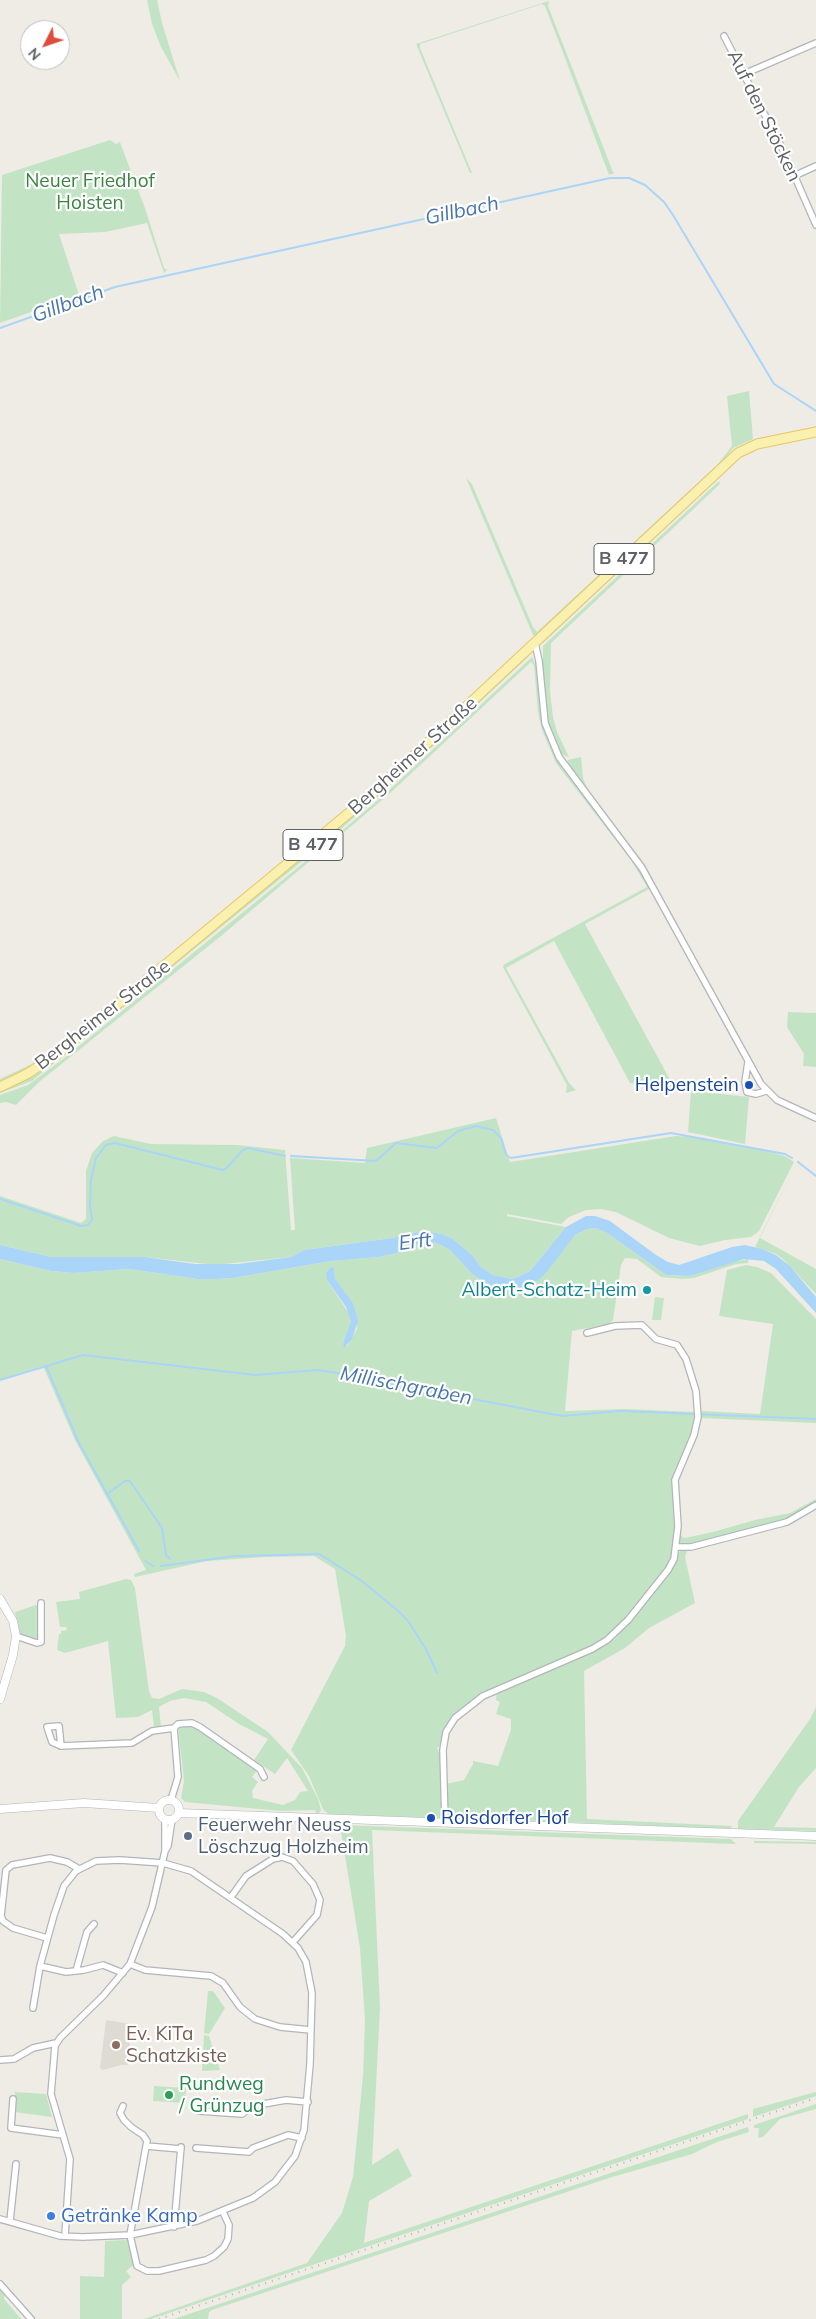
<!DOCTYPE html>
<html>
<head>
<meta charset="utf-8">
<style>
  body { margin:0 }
  #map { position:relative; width:816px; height:2319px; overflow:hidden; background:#eeece5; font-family:Mulish,sans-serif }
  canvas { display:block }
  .north { position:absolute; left:20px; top:20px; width:50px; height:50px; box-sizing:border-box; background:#fff; border:1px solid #bebfc1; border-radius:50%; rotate:229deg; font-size:14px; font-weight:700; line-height:20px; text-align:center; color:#5d6064 }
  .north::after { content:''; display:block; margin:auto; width:18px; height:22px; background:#de4d3b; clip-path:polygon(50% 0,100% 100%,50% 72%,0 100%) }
</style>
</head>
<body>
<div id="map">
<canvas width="816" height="2319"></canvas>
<div class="north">N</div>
</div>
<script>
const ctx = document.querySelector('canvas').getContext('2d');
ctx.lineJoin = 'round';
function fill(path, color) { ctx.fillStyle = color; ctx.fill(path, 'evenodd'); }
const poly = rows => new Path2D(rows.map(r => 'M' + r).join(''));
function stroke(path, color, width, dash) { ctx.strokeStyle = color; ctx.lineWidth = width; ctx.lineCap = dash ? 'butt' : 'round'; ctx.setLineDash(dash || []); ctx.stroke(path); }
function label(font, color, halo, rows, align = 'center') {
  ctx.font = font + ' Mulish,sans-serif'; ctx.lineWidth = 4.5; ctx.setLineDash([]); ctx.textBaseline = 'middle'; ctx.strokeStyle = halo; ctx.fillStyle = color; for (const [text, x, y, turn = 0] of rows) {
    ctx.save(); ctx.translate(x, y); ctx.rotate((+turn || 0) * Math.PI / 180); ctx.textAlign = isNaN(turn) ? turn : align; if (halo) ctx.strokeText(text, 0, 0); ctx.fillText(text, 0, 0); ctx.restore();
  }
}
const education = poly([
  [106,2020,131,2024,128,2065,121,2065,103,2070,100,2068]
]);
const green = poly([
  [147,0,157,0,162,23,180,81,161,47,152,24],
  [552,0,549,1,548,6,613,172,615,173,609,175,565,58,545,6,542,4,420,44,420,48,472,173,470,173,416,44],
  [110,140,116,144,120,142,121,145,145,208,164,268,167,270,164,273,147,223,105,232,59,234,79,295,0,323,2,175],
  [749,391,753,439,733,448,721,464,651,530,647,531,647,534,536,636,533,635,466,478,472,484,533,627,537,632,718,464,732,446,727,396],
  [728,468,721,476,543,643,543,639],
  [719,481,720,484,551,643,550,692,553,717,557,732,569,757,561,754,551,734,546,715,543,679,543,646],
  [527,656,529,656,385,791,322,845,32,1081,0,1093,0,1090,58,1057],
  [532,657,536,666,540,712,549,744,558,759,629,853,649,885,649,889,585,924,674,1087,630,1083,554,941,506,968,569,1083,576,1090,566,1093,567,1085,504,969,503,966,505,964,647,887,631,860,556,763,542,730,538,712,534,665,531,662,388,795,221,936,39,1082,16,1105,6,1102,0,1103,0,1095,28,1085,63,1059,323,847,386,793],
  [581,757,583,778,587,788,644,863,721,1005,645,868,566,764,568,760],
  [213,920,211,925,41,1062,0,1083,0,1079,34,1063,53,1049],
  [788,1012,816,1013,816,1067,803,1066,804,1054,787,1027],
  [691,1091,749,1097,745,1144,688,1132],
  [496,1118,510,1162,676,1136,693,1137,770,1152,785,1156,794,1162,759,1231,751,1237,725,1240,700,1246,669,1238,616,1212,601,1209,586,1210,569,1217,561,1224,507,1214,507,1216,566,1227,530,1271,513,1279,493,1275,481,1267,471,1254,453,1239,423,1231,392,1238,304,1250,291,1257,215,1265,145,1257,52,1257,0,1245,0,1196,81,1223,86,1219,86,1171,92,1153,103,1141,114,1136,151,1144,237,1145,285,1150,291,1230,295,1230,290,1158,365,1163,367,1148],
  [796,1164,760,1238,816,1269,816,1294,783,1259,776,1254,755,1247],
  [595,1228,607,1233,666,1275,690,1276,731,1262,749,1259,748,1263,736,1264,694,1278,683,1279,661,1277,637,1259,625,1258,621,1265,613,1320,609,1324,572,1331,565,1411,624,1409,696,1412,691,1439,673,1480,676,1525,671,1560,637,1607,610,1635,597,1644,482,1695,452,1717,447,1726,441,1745,437,1748,440,1755,442,1815,440,1818,328,1814,323,1809,309,1776,291,1750,345,1646,346,1636,335,1569,314,1556,265,1557,207,1561,135,1577,134,1574,146,1570,75,1440,43,1366,0,1380,0,1259,51,1271,74,1273,129,1269,198,1279,215,1279,233,1278,331,1261,379,1257,398,1253,407,1247,429,1241,439,1244,450,1250,472,1274,483,1281,496,1288,513,1290,575,1235,587,1229],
  [334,1267,335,1279,338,1286,353,1303,357,1329,347,1346,343,1343,351,1321,350,1315,327,1280],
  [746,1265,757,1267,771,1273,816,1319,816,1423,701,1418,701,1411,760,1414,773,1324,719,1316,727,1270],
  [655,1297,664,1298,661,1320,652,1320],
  [816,1499,816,1503,790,1519,694,1545,682,1545,679,1541,680,1532,682,1537,685,1538,713,1532,755,1520,790,1513],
  [684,1549,687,1551,685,1557,695,1603,649,1628,625,1648,584,1671,587,1819,732,1826,730,1829,447,1817,446,1784,464,1780,473,1764,473,1761,498,1766,511,1730,511,1719,496,1714,500,1702,496,1700,497,1691,580,1657,615,1639,679,1552],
  [126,1579,131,1580,135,1588,149,1691,152,1698,159,1699,182,1689,204,1692,217,1698,268,1732,302,1768,318,1799,321,1810,319,1813,316,1813,315,1810,280,1811,185,1802,181,1798,184,1781,178,1726,190,1725,200,1730,258,1769,252,1777,258,1782,252,1791,253,1798,283,1805,295,1800,300,1792,308,1791,287,1758,275,1774,254,1760,268,1739,239,1724,206,1702,184,1698,170,1701,159,1707,161,1727,154,1727,152,1710,138,1717,116,1718,108,1641,65,1653,57,1650,59,1634,61,1634,61,1631,67,1630,66,1627,60,1627,56,1602,80,1599,79,1592],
  [36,1605,38,1606,41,1634,34,1640,19,1635,15,1612],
  [816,1707,816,1768,799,1787,774,1827,816,1828,816,1831,738,1829,738,1821,810,1719],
  [340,1825,731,1839,736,1844,372,1830,380,2008,372,2165,398,2148,412,2176,369,2201,364,2243,748,2114,748,2119,196,2304,151,2319,144,2319,307,2263,342,2213,353,2177,363,2076,365,2020,360,1948],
  [754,1841,816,1842,816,1844,754,1843],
  [208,1991,213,1991,225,2008,209,2034,204,2033],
  [204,2035,209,2036,220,2070,202,2071],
  [154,2086,186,2088,185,2103,153,2101],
  [15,2092,46,2094,52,2117,14,2112],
  [816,2092,816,2096,753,2117,753,2109],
  [816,2104,816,2109,780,2119,763,2137,758,2138,759,2128,754,2128,754,2125],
  [748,2127,749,2132,717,2142,692,2154,609,2178,212,2310,209,2312,208,2319,174,2319],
  [127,2240,134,2265,126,2271,131,2277,122,2285,122,2319,80,2319,80,2276,104,2277,105,2241],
  [0,2286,5,2294,4,2299,21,2319,0,2319]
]);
const water = poly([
  [586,1216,595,1216,610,1221,656,1255,668,1262,679,1265,732,1247,745,1245,762,1249,776,1255,790,1266,800,1278,816,1297,816,1313,776,1269,764,1261,744,1259,690,1276,666,1275,607,1233,595,1228,587,1229,575,1235,546,1273,536,1282,525,1288,513,1290,496,1288,483,1281,472,1274,450,1250,439,1244,429,1241,407,1247,398,1253,379,1257,331,1261,233,1278,215,1279,198,1279,129,1269,74,1273,51,1271,0,1259,0,1245,52,1257,145,1257,195,1264,238,1264,291,1257,304,1250,392,1238,423,1231,441,1234,453,1239,471,1254,481,1267,493,1275,513,1279,530,1271,566,1227],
  [334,1267,335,1279,353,1303,358,1321,352,1339,344,1348,343,1343,351,1321,346,1307,327,1280,326,1273,330,1268]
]);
const stream = poly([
  [0,328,115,287,610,178,629,178,645,185,664,202,673,215,774,384,816,411],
  [291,1156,376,1161,396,1143,437,1148,458,1131,476,1126,493,1130,501,1138,506,1155,511,1158,671,1133,785,1154,792,1158],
  [798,1162,816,1176],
  [0,1199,81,1226,88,1225,92,1220,90,1205,91,1180,96,1158,106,1145,115,1143,223,1170,227,1168,242,1151,248,1148,285,1156],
  [46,1366,79,1443,139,1551],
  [0,1380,83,1355,255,1375,318,1370,337,1373,562,1416,620,1411,816,1419],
  [107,1494,125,1481,130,1481,162,1528,166,1555,170,1559],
  [145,1561,153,1566],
  [161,1566,235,1556,319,1554,362,1581,397,1610,408,1621,426,1649,437,1673]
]);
const street = poly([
  [724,36,784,152,816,225],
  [744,74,816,43],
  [794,176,816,166],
  [535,643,539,661,545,723,559,757,642,868,761,1084,777,1100,816,1118],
  [748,1062,745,1082,747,1092,756,1094,766,1091],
  [676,1547,691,1547,787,1522,816,1505],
  [16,1636,37,1643,41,1642,41,1603],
  [61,1746,59,1726,47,1727,52,1742,61,1746,132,1743,152,1731,174,1728],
  [171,1800,178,1777,174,1728,178,1724,192,1723,200,1727,260,1769,264,1777],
  [165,1819,165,1851],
  [445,1823,443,1750,446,1732,455,1718,483,1696,592,1649,607,1640,628,1620,668,1570,674,1559,678,1526,675,1480,694,1435,698,1417,696,1391,686,1359,677,1345,656,1339,642,1325,615,1326,587,1333],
  [231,1897,246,1876,273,1859,282,1857,293,1861,313,1884,320,1900,317,1915,293,1942],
  [47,1938,13,1928,3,1921,1,1916,6,1870,12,1865,50,1858,67,1862,79,1869],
  [130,1964,145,1970,211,1976,223,1983,240,2007,255,2019,280,2027,311,2030],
  [40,1966,66,1972,84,1970,103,1965,123,1973],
  [76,1971,87,1932,94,1924],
  [0,2060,14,2059,33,2048,56,2043],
  [13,2099,11,2128,63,2135],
  [123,2106,120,2113,124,2120,131,2127,143,2135,147,2141,130,2235,137,2266,147,2271,159,2271,206,2260,214,2256,224,2247,228,2239,229,2225,223,2212],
  [199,2111,242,2114,252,2106,286,2100,308,2102],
  [146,2146,181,2149],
  [196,2148,249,2152,253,2148,288,2135,302,2138],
  [0,2219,60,2236,83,2237,130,2235,197,2221,253,2198,275,2182,295,2156,304,2130,310,2064,312,1993,306,1962,298,1948,283,1934,191,1871,163,1863,120,1860,96,1861,76,1871,64,1886,54,1915,40,1966,33,2008],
  [10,2221,16,2164],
  [174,2227,181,2147],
  [65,2236,70,2159,51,2094,55,2046,60,2038,103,1996,130,1964,152,1907,165,1851,168,1846,172,1819],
  [0,2284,31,2319]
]);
const secondary = poly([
  [0,1599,13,1621,16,1636,13,1655,0,1699],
  '159 1810a10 10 0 1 1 20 0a10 10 0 1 1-20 0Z',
  [0,1809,84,1803,159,1808],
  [179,1813,816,1836]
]);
const primary = poly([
  [0,1087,27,1074,56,1055,379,788,738,453,757,444,816,432]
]);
const rail = poly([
  [159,2319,816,2098]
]);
const markers = [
  [749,1085,5,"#1a4fb4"],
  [647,1290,5,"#0f9aa8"],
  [431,1818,5,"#1a4fb4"],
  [188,1836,5,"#5c6f8a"],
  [116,2045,5,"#8d6e63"],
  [169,2095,5,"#2e9e5b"],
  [51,2216,5,"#3f7fe0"]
];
const shields = [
  [624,559,60],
  [313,845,60]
];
const shieldNames = [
  ["B 477",624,559],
  ["B 477",313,845]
];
const streetNames = [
  ["Auf den Stöcken",764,116,64],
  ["Bergheimer Straße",413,756,-42],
  ["Bergheimer Straße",103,1015,-38]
];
const parkNames = [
  ["Neuer Friedhof",90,181],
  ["Hoisten",90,203]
];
const transitNames = [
  ["Helpenstein",739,1085],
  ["Roisdorfer Hof",441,1818,"left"]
];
const cultureNames = [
  ["Albert-Schatz-Heim",637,1290]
];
const serviceNames = [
  ["Feuerwehr Neuss",198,1825],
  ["Löschzug Holzheim",198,1847]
];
const educationNames = [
  ["Ev. KiTa",126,2034],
  ["Schatzkiste",126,2056]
];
const leisureNames = [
  ["Rundweg",179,2084],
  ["/ Grünzug",179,2106]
];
const shopNames = [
  ["Getränke Kamp",61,2216]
];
const waterNames = [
  ["Gillbach",462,211,-12],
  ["Gillbach",68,304,-20],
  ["Erft",415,1242,-7],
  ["Millischgraben",406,1386,11]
];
fill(education, '#dedbd3');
fill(green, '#c3e4c4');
fill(water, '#aad5f9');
stroke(stream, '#aad5f9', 2);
stroke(street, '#b2b5b9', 8);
stroke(secondary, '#b1b4b9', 9);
stroke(primary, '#e8c764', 11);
stroke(street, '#fff', 5.5);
stroke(secondary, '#fff', 8);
stroke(primary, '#faf0af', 9);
stroke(rail, '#b3b4b4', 2, [1, 6]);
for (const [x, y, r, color] of markers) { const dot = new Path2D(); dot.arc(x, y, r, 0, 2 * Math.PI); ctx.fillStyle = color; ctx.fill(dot); stroke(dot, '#fff', 2); }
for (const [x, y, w] of shields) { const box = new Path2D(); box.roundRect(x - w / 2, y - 15.5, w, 31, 4); ctx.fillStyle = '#fff'; ctx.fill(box); stroke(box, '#5d6064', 1); }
label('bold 18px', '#5d6064', null, shieldNames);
label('19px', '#5d6064', '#fff', streetNames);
label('19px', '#3c8541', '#fff', parkNames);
label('19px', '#164399', '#fff', transitNames, 'right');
label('19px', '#0d838f', '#fff', cultureNames, 'right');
label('19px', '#4e5e75', '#fff', serviceNames, 'left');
label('19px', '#785e54', '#fff', educationNames, 'left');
label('19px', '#27864d', '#fff', leisureNames, 'left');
label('19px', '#366cbe', '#fff', shopNames, 'left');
label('italic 20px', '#4875ab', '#fff', waterNames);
</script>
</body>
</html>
